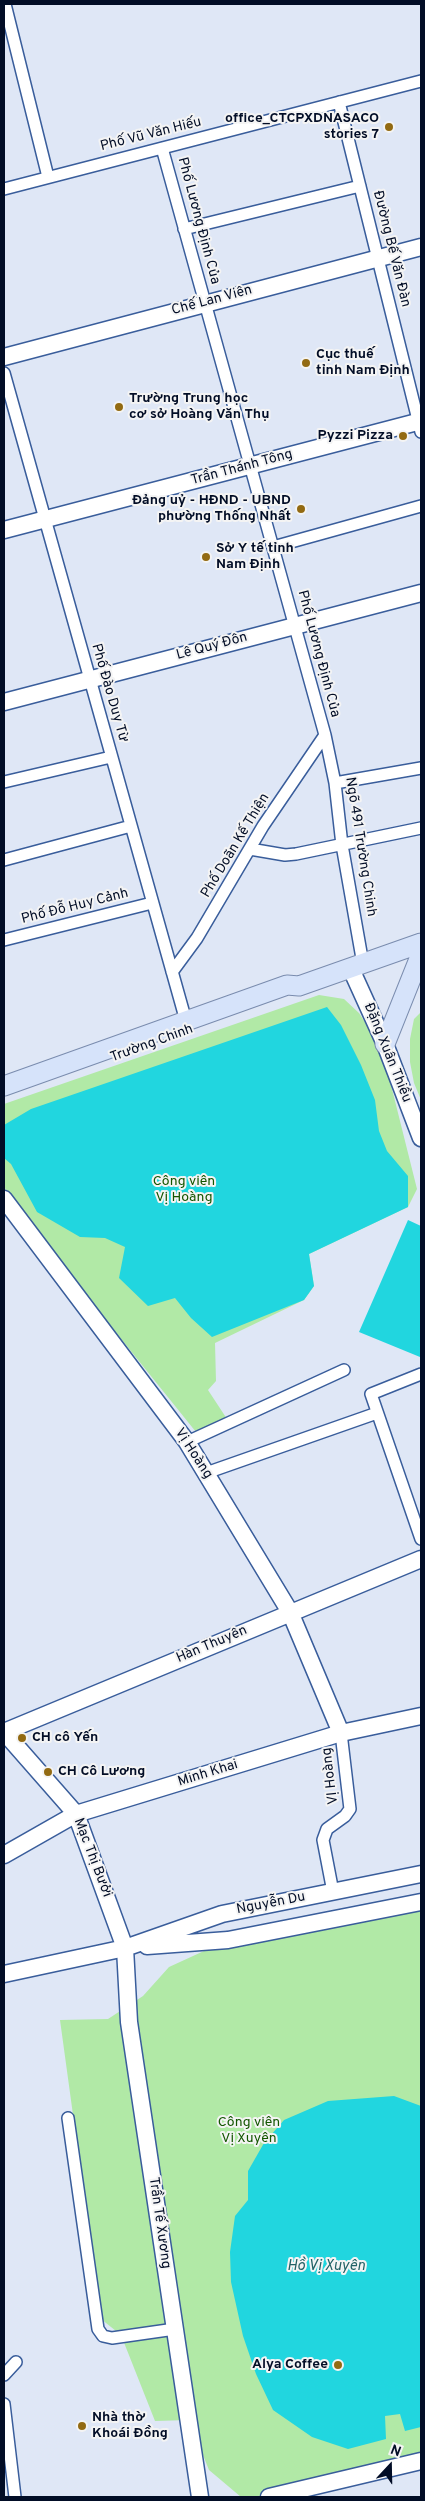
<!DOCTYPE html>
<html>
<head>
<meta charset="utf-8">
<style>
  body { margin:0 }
  #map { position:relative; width:425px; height:2501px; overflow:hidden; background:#dfe7f6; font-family:Overpass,sans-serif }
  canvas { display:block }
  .frame { position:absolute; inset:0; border:5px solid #020d26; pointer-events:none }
  .north { position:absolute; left:365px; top:2441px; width:50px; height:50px; -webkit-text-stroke:4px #f4f4f4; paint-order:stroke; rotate:21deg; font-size:14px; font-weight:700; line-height:20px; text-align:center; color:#020d26 }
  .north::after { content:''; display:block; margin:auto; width:18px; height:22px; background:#020d26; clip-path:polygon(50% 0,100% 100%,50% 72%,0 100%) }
</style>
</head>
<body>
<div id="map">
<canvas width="425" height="2501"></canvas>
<div class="frame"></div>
<div class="north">N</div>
</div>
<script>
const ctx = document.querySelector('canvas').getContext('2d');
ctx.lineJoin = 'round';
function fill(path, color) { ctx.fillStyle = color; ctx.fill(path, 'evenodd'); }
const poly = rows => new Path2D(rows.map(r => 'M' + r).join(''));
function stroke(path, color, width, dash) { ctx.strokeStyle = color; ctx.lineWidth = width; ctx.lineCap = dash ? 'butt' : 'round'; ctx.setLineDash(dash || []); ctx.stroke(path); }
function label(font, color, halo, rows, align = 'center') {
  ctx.font = font + ' Overpass,sans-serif'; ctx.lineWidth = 4; ctx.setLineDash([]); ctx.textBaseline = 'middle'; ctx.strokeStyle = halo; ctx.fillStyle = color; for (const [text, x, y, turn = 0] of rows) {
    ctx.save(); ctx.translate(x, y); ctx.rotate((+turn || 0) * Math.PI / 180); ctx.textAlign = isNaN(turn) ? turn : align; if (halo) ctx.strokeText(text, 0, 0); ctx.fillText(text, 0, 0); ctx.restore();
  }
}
const green = poly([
  [319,995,344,999,359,1013,376,1039,385,1061,417,1189,408,1207,309,1254,314,1286,304,1300,215,1343,216,1381,208,1390,229,1422,196,1432,68,1273,4,1187,4,1104],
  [421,1012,421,1100,414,1083,410,1062,410,1039,414,1019],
  [421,1902,421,2458,254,2497,241,2497,209,2470,189,2420,155,2421,121,2335,101,2319,60,2020,108,2019,143,1996,169,1967,228,1940]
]);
const water = poly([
  [327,1007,341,1025,361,1065,375,1100,379,1131,387,1151,408,1176,408,1207,309,1254,314,1286,304,1300,212,1337,191,1318,175,1298,148,1306,119,1278,125,1247,105,1238,80,1237,37,1212,11,1164,4,1158,4,1125,31,1109],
  [408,1220,421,1226,420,1357,359,1332],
  [394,2096,421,2106,421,2427,405,2431,400,2414,385,2416,386,2439,348,2449,312,2437,273,2410,256,2374,243,2336,231,2282,230,2252,235,2216,248,2200,248,2171,264,2143,284,2120,328,2101]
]);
const street = poly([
  [5,4,48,177],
  [339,102,421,432],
  [162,148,325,735,335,783,342,845,363,964],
  [4,189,421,81],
  [184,229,360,186],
  [4,373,186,1021],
  [273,547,421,506],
  [4,782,111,757],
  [335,783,421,768],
  [250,849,285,855,296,854,421,828],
  [4,860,131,826],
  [4,940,152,903],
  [172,972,197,938,263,826,325,735],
  [421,1374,371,1394,421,1539],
  [187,1442,344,1370],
  [206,1473,377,1413],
  [333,1892,323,1840,327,1829,345,1816,350,1809,341,1733],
  [68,2118,98,2329,103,2336,112,2338,175,2329],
  [4,2375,16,2362],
  [4,2404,15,2497]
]);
const secondary = poly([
  [4,357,421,247],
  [4,530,421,421],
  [4,702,421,593],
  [351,969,385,1044,421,1138],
  [4,1199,187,1442,290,1612,341,1733],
  [4,1732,76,1814,125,1948,129,2022,200,2497],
  [4,1732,421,1559],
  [4,1855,76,1814,341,1733,421,1716],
  [147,1946,228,1940,421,1902],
  [4,1974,125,1948,222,1914,421,1874],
  [269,2497,421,2461]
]);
const primary = poly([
  [385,1044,421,954],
  [4,1086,287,985,299,986,421,943]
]);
const markers = [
  [389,127,5,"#926a12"],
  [306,363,5,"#926a12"],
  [119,407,5,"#926a12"],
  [403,436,5,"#926a12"],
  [301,509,5,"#926a12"],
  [206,557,5,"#926a12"],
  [22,1738,5,"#926a12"],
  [48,1772,5,"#926a12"],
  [338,2365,5,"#926a12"],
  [82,2426,5,"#926a12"]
];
const poiNames = [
  ["office_CTCPXDNASACO",379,119,"right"],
  ["stories 7",379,135,"right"],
  ["Cục thuế",316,355],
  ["tỉnh Nam Định",316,371],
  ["Trường Trung học",129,399],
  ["cơ sở Hoàng Văn Thụ",129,415],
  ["Pyzzi Pizza",393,436,"right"],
  ["Đảng uỷ - HĐND - UBND",291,501,"right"],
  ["phường Thống Nhất",291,517,"right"],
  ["Sở Y tế tỉnh",216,549],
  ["Nam Định",216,565],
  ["CH cô Yến",32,1738],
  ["CH Cô Lương",58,1772],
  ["Alya Coffee",328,2365,"right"],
  ["Nhà thờ",92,2418],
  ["Khoái Đồng",92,2434]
];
const streetNames = [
  ["Phố Vũ Văn Hiếu",151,135,-14],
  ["Phố Lương Định Của",198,221,75],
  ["Đường Bế Văn Đàn",391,249,76],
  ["Chế Lan Viên",212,301,-15],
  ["Trần Thánh Tông",242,468,-15],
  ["Lê Quý Đôn",212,647,-15],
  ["Phố Lương Định Của",318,654,75],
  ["Phố Đào Duy Từ",109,693,74],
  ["Phố Doãn Kế Thiện",236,846,-59],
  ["Ngõ 491 Trường Chinh",360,847,81],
  ["Phố Đỗ Huy Cảnh",75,907,-14],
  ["Trường Chinh",152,1044,-20],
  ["Đặng Xuân Thiều",387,1053,68],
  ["Vị Hoàng",193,1454,57],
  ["Hàn Thuyên",212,1645,-23],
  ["Minh Khai",208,1774,-17],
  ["VỊ Hoàng",331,1776,-97],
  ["Mạc Thị Bưởi",92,1858,69],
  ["Nguyễn Du",271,1904,-11],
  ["Trần Tế Xương",159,2223,82]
];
const parkNames = [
  ["Công viên",184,1182],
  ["Vị Hoàng",184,1198],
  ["Công viên",249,2123],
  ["Vị Xuyên",249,2139]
];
const waterNames = [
  ["Hồ Vị Xuyên",326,2267]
];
fill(green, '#b1e9a6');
fill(water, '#21d6df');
stroke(street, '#395d9b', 14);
stroke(secondary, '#395d9b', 19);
stroke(primary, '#7a8cae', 21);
stroke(street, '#fff', 11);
stroke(secondary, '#fff', 16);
stroke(primary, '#d6e3fa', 19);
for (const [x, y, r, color] of markers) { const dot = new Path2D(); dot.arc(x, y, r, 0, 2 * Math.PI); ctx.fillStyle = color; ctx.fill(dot); stroke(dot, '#f4f4f4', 2); }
label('bold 14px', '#020d26', '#f4f4f4', poiNames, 'left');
label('14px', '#020d26', '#f4f4f4', streetNames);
label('14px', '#135600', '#f4f4f4', parkNames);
label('italic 15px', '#226266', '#f4f4f4', waterNames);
</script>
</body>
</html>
